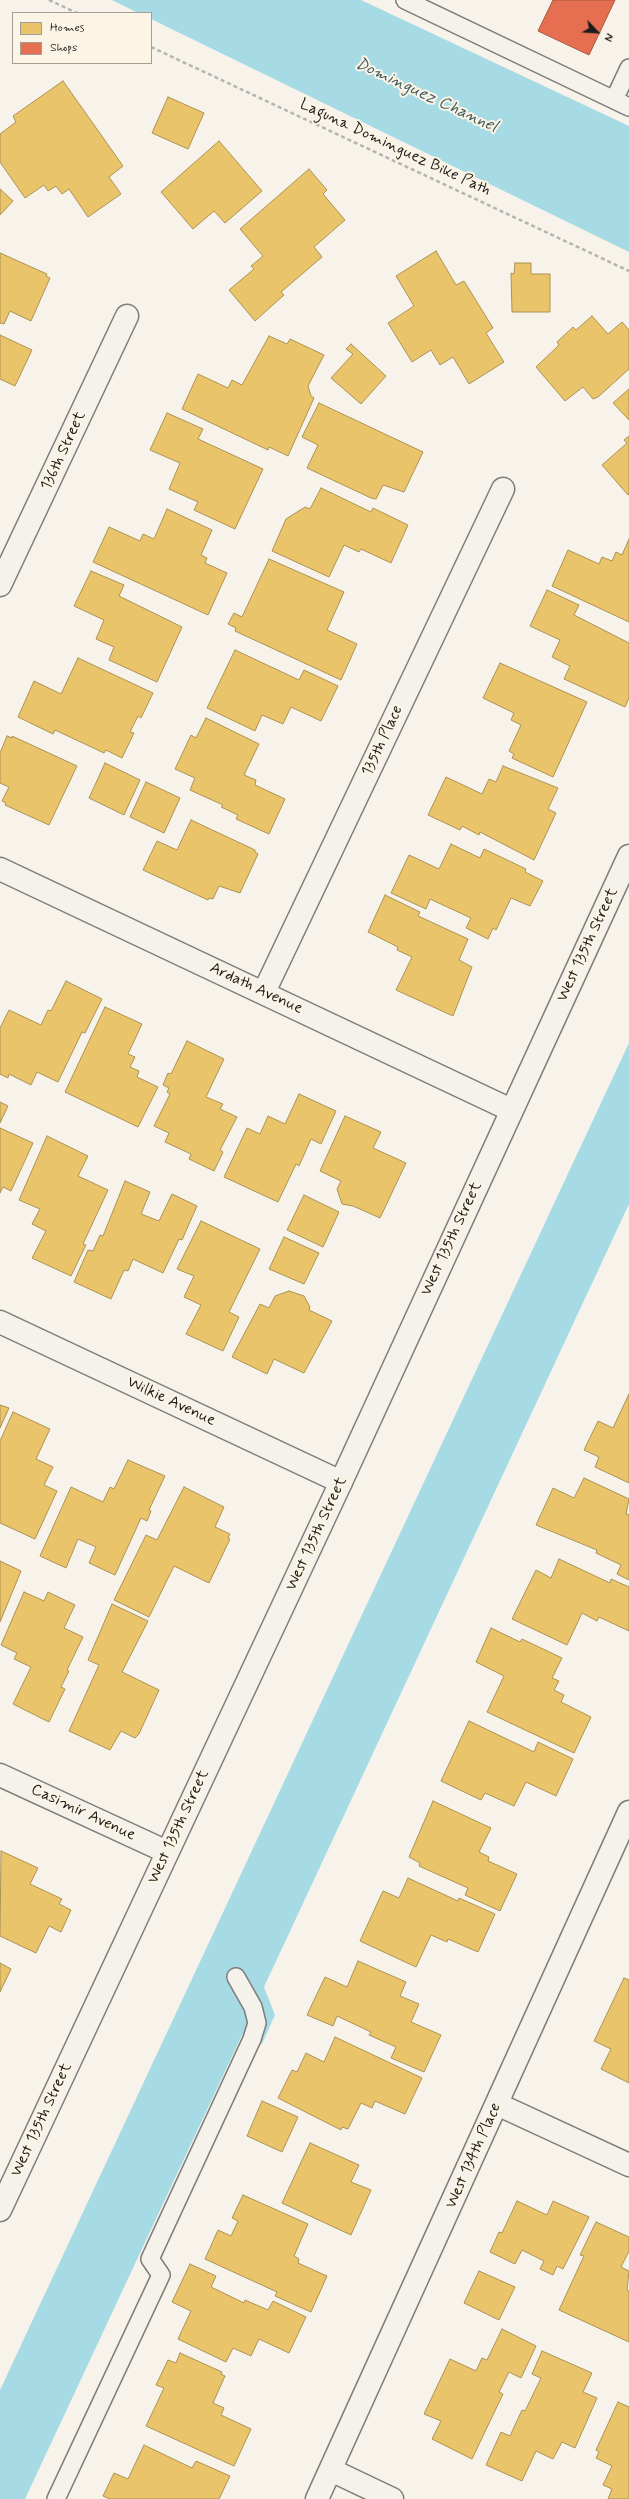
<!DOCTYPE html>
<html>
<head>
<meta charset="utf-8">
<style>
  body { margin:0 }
  #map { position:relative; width:629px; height:2499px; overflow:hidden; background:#f7f3ea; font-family:Mynerve,sans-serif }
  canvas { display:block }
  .legend { position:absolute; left:12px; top:12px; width:140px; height:52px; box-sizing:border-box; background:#fcf5e5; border:1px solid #a29e95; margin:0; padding:5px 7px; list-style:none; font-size:12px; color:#1c1c1c }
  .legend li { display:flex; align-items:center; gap:8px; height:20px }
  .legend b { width:20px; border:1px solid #a29e95 }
  .north { position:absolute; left:577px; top:12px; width:40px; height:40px; -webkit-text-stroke:3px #fcf5e5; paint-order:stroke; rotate:115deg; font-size:11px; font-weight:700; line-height:16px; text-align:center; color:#1c1c1c }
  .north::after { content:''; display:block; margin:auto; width:14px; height:18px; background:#1c1c1c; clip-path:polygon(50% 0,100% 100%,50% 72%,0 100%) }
</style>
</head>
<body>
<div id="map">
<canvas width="629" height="2499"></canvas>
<ul class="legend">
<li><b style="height:11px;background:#e9c46a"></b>Homes</li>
<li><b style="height:11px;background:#e76f51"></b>Shops</li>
</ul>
<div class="north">N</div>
</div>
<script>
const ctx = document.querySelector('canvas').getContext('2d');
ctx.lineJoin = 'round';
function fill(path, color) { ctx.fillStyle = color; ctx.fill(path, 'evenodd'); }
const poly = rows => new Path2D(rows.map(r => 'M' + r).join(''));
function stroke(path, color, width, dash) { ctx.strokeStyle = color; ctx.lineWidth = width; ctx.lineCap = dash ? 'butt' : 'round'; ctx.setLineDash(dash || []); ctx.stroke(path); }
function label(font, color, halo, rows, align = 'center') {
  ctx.font = font + ' Mynerve,sans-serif'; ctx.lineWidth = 4; ctx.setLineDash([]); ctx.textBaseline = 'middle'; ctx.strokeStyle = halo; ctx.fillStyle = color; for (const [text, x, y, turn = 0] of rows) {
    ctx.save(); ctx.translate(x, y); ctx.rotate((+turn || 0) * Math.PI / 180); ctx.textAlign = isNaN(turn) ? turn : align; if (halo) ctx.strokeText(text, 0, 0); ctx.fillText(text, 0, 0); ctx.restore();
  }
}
const water = poly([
  [112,0,361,0,629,126,629,252,151,19,151,13,138,13],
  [629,1043,629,1204,264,1987,275,2015,262,2044,242,2035,25,2499,0,2499,0,2390]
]);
const homes = poly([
  [63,81,123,166,109,177,121,194,88,217,69,189,62,194,56,186,48,191,44,185,25,198,0,162,0,134,16,122,13,116,63,81],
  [168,97,204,113,188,149,152,133,168,97],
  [219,141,262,191,225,223,214,211,193,229,161,192,219,141],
  [309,169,327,190,323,194,345,220,314,247,322,257,281,292,284,295,255,321,229,290,254,269,251,266,263,256,240,229,309,169],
  [0,189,13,201,0,215,0,189],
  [436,251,456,285,464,281,493,328,486,333,504,362,469,384,453,357,440,365,431,350,412,362,388,323,414,306,396,276,436,251],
  [0,253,47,274,46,276,50,278,31,321,10,311,4,324,0,323,0,253],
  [515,263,531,263,531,274,550,274,550,312,512,312,511,273,514,274,515,263],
  [592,316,608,334,622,322,629,330,629,369,598,397,593,399,583,387,565,401,536,367,559,345,557,342,573,327,576,330,592,316],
  [0,335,32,350,15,386,0,379,0,335],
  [269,336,287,344,290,339,324,355,308,386,311,396,314,398,288,456,269,447,268,450,182,409,198,374,228,388,232,380,242,385,269,336],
  [351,344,386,376,361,404,331,378,353,354,346,349,351,344],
  [629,389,629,420,613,403,629,389],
  [319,403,423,452,404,492,383,485,376,499,371,498,307,468,318,445,302,437,319,403],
  [167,413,203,429,198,439,263,469,235,529,194,510,198,502,169,489,180,463,150,450,167,413],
  [629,436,629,494,628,495,602,465,627,443,624,440,629,436],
  [321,488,371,512,373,508,408,525,391,563,361,549,359,552,344,545,329,577,272,551,286,519,305,507,310,509,321,488],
  [167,509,212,530,201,555,207,558,205,563,227,573,208,615,93,562,109,527,140,541,143,534,154,539,167,509],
  [629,539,629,622,552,586,568,550,599,564,602,557,612,561,616,552,622,555,629,539],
  [269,559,344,592,327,630,357,644,341,680,235,631,236,628,228,624,234,613,242,617,269,559],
  [91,571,124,585,119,596,182,627,157,682,109,660,114,647,96,639,104,620,74,606,91,571],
  [547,590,579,605,574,615,629,643,629,698,625,707,564,679,570,666,552,657,560,640,530,626,547,590],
  [235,650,299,680,304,670,338,686,321,721,291,707,283,724,262,715,255,731,207,708,235,650],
  [78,658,153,693,141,718,138,716,130,732,134,733,122,758,106,750,104,753,55,730,53,734,18,717,34,681,61,694,78,658],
  [500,663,587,702,553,777,512,758,514,754,509,751,521,725,511,720,514,713,483,698,500,663],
  [206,718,259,744,244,775,256,780,255,785,285,799,269,834,236,819,238,815,221,807,223,805,190,790,195,778,175,769,191,735,196,738,206,718],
  [7,736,12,738,12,736,77,766,49,825,5,805,6,803,2,801,9,787,0,783,0,753,7,736],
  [105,763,140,780,124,815,89,798,105,763],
  [503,766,558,788,548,809,556,813,534,860,480,832,479,835,462,826,460,830,428,815,446,777,482,794,489,779,496,782,503,766],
  [146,782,180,798,164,833,130,817,146,782],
  [191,820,255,850,255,852,258,854,240,893,219,886,213,899,209,898,208,900,143,870,157,841,177,850,191,820],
  [451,844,480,858,484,849,526,869,525,872,543,881,530,906,511,898,496,930,493,928,488,939,466,928,471,918,430,899,426,909,391,893,409,855,439,869,451,844],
  [385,895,420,912,418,916,468,939,459,960,472,967,453,1016,396,990,412,957,397,950,398,947,368,932,385,895],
  [66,981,102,999,85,1033,82,1032,58,1082,37,1072,31,1085,9,1074,8,1078,0,1074,0,1028,9,1010,41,1025,48,1010,51,1011,66,981],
  [105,1007,142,1024,128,1054,135,1057,130,1067,139,1071,137,1077,158,1087,138,1127,65,1092,105,1007],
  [187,1041,224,1059,206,1097,223,1104,220,1109,237,1117,220,1150,223,1152,214,1171,189,1159,191,1154,165,1142,169,1133,154,1126,170,1094,167,1092,169,1088,163,1085,168,1073,171,1074,187,1041],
  [299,1094,336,1111,321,1144,311,1139,299,1166,296,1164,278,1202,224,1177,247,1128,260,1134,268,1116,285,1124,299,1094],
  [0,1102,8,1106,0,1123,0,1102],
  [345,1116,381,1132,373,1148,406,1163,380,1218,353,1206,342,1204,337,1189,341,1181,320,1171,345,1116],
  [0,1128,33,1143,11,1191,3,1187,0,1193,0,1128],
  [47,1136,88,1156,78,1176,108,1190,83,1244,86,1245,71,1276,32,1258,46,1231,32,1224,40,1209,19,1200,47,1136],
  [125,1181,150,1192,141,1214,159,1221,172,1194,197,1206,182,1240,179,1239,163,1273,133,1259,128,1271,124,1270,111,1299,74,1282,88,1250,93,1251,100,1235,103,1236,125,1181],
  [304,1195,339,1212,323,1247,287,1230,304,1195],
  [201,1221,260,1249,229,1312,239,1317,223,1351,186,1334,201,1305,184,1297,194,1276,177,1269,201,1221],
  [284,1237,319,1253,304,1284,269,1269,284,1237],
  [289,1291,304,1296,310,1307,309,1310,332,1321,304,1373,274,1359,267,1374,232,1357,260,1304,269,1308,275,1296,289,1291],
  [629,1394,629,1483,595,1467,599,1457,584,1450,598,1421,613,1428,629,1394],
  [0,1405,9,1408,0,1428,0,1405],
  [13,1412,50,1429,36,1459,53,1467,44,1485,57,1491,35,1539,0,1523,0,1441,13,1412],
  [128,1460,165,1476,149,1510,151,1511,147,1521,141,1518,115,1575,89,1563,96,1547,78,1539,66,1568,40,1556,71,1487,103,1502,110,1487,114,1489,128,1460],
  [584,1478,629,1499,626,1514,629,1515,629,1580,617,1574,621,1565,596,1553,597,1550,536,1525,553,1488,574,1498,584,1478],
  [184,1487,224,1507,215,1527,230,1534,228,1538,230,1539,209,1583,174,1566,149,1617,114,1600,146,1535,157,1540,184,1487],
  [559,1559,610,1583,611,1579,629,1587,629,1631,599,1617,597,1621,582,1613,567,1645,512,1619,536,1570,551,1578,559,1559],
  [0,1561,21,1571,0,1622,0,1561],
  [24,1592,44,1601,48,1592,75,1605,64,1628,83,1637,67,1670,69,1671,61,1687,65,1689,49,1722,13,1704,31,1667,14,1659,17,1653,1,1645,24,1592],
  [112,1604,148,1621,122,1672,159,1690,139,1734,135,1738,121,1731,110,1750,69,1731,99,1665,88,1660,112,1604],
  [491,1628,520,1642,522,1639,562,1658,552,1678,559,1681,554,1690,564,1695,561,1702,591,1717,574,1753,487,1712,504,1676,476,1662,491,1628],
  [469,1721,534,1752,538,1742,573,1759,556,1796,526,1782,514,1806,485,1793,481,1800,441,1781,469,1721],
  [433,1801,491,1828,479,1852,489,1857,488,1861,517,1874,500,1911,465,1895,468,1888,419,1866,420,1863,409,1857,433,1801],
  [1,1851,38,1868,30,1884,62,1899,59,1904,71,1910,61,1932,49,1926,36,1953,0,1936,1,1851],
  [408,1878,458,1901,459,1898,495,1914,478,1952,448,1939,447,1942,431,1935,416,1967,360,1941,383,1891,399,1898,408,1878],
  [358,1961,406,1982,400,1996,419,2004,411,2022,441,2035,424,2072,391,2058,396,2047,369,2035,371,2032,337,2016,333,2026,307,2015,325,1977,347,1987,358,1961],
  [0,1963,11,1969,0,1992,0,1963],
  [624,1978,629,1980,629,2083,601,2069,611,2049,594,2041,624,1978],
  [335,2037,422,2078,405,2114,375,2101,372,2108,361,2103,348,2129,342,2127,341,2130,278,2098,292,2070,297,2072,306,2053,324,2062,335,2037],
  [262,2101,298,2117,282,2152,247,2136,262,2101],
  [310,2143,359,2165,351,2182,371,2190,351,2235,282,2203,310,2143],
  [243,2195,308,2224,294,2256,299,2259,298,2263,327,2276,311,2312,275,2296,277,2292,205,2259,218,2230,231,2236,238,2221,232,2218,243,2195],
  [517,2201,547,2215,553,2201,589,2217,563,2269,557,2266,553,2275,540,2269,544,2261,522,2250,515,2264,490,2252,499,2232,502,2233,517,2201],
  [596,2222,629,2237,629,2251,621,2267,629,2271,627,2290,629,2291,629,2342,559,2310,584,2256,580,2255,596,2222],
  [190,2264,216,2276,211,2287,244,2303,245,2300,268,2310,273,2301,306,2317,289,2353,259,2339,251,2356,233,2348,226,2362,178,2339,191,2311,172,2302,190,2264],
  [479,2271,515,2287,499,2320,464,2303,479,2271],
  [502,2329,536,2346,521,2378,509,2372,499,2392,503,2394,472,2459,432,2439,441,2421,424,2414,450,2359,476,2371,482,2358,487,2360,502,2329],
  [542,2351,592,2373,583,2392,597,2398,575,2448,562,2442,553,2459,536,2451,522,2481,486,2465,501,2432,510,2436,522,2410,525,2411,541,2378,532,2374,542,2351],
  [180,2353,222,2372,221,2374,225,2376,213,2403,224,2408,221,2415,251,2429,234,2466,146,2426,164,2388,156,2385,168,2360,176,2363,180,2353],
  [618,2402,629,2407,629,2499,608,2499,612,2489,603,2485,612,2466,596,2458,599,2452,596,2450,618,2402],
  [144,2445,192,2468,196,2461,230,2476,219,2499,110,2499,103,2496,114,2473,128,2479,144,2445]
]);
const shops = poly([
  [553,0,615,0,589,55,538,31,553,0]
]);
const path = poly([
  [49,0,77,13],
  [151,47,629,271]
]);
const lane = poly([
  [405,0,629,107],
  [614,100,629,68],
  [56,2499,161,2275,150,2259,252,2039,257,2023,253,2007,236,1977]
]);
const street = poly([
  [0,585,127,316],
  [0,869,511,1110],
  [264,992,503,489],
  [0,1322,341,1482],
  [0,1775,167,1852],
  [497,2104,629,2165],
  [331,2470,392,2499],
  [317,2499,629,1812]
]);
const secondary = poly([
  [0,2210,341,1482,629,856]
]);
const streetNames = [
  ["Laguna Dominguez Bike Path",395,148,25],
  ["136th Street",64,451,-65],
  ["135th Place",383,741,-65],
  ["West 135th Street",588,945,-65],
  ["Ardath Avenue",256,989,25],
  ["West 135th Street",452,1239,-65],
  ["Wilkie Avenue",171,1402,25],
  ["West 135th Street",317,1534,-65],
  ["Casimir Avenue",83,1813,25],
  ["West 135th Street",179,1827,-65],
  ["West 135th Street",42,2120,-65],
  ["West 134th Place",474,2156,-66]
];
const waterNames = [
  ["Dominguez Channel",426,96,25]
];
fill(water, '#a6dbe5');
fill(homes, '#e9c46a');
stroke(homes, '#ac9253', 1);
fill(shops, '#e76f51');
stroke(shops, '#aa5641', 1);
stroke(lane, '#7f7d79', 20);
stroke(street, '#7f7d79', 25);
stroke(secondary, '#7f7d79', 25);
stroke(path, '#b6b4af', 2.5, [4, 3]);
stroke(lane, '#f5f2ec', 17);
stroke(street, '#f5f2ec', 22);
stroke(secondary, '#f5f2ec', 22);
label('16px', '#1c1c1c', '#fcf5e5', streetNames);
label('italic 17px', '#405b62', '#fcf5e5', waterNames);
</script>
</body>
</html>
